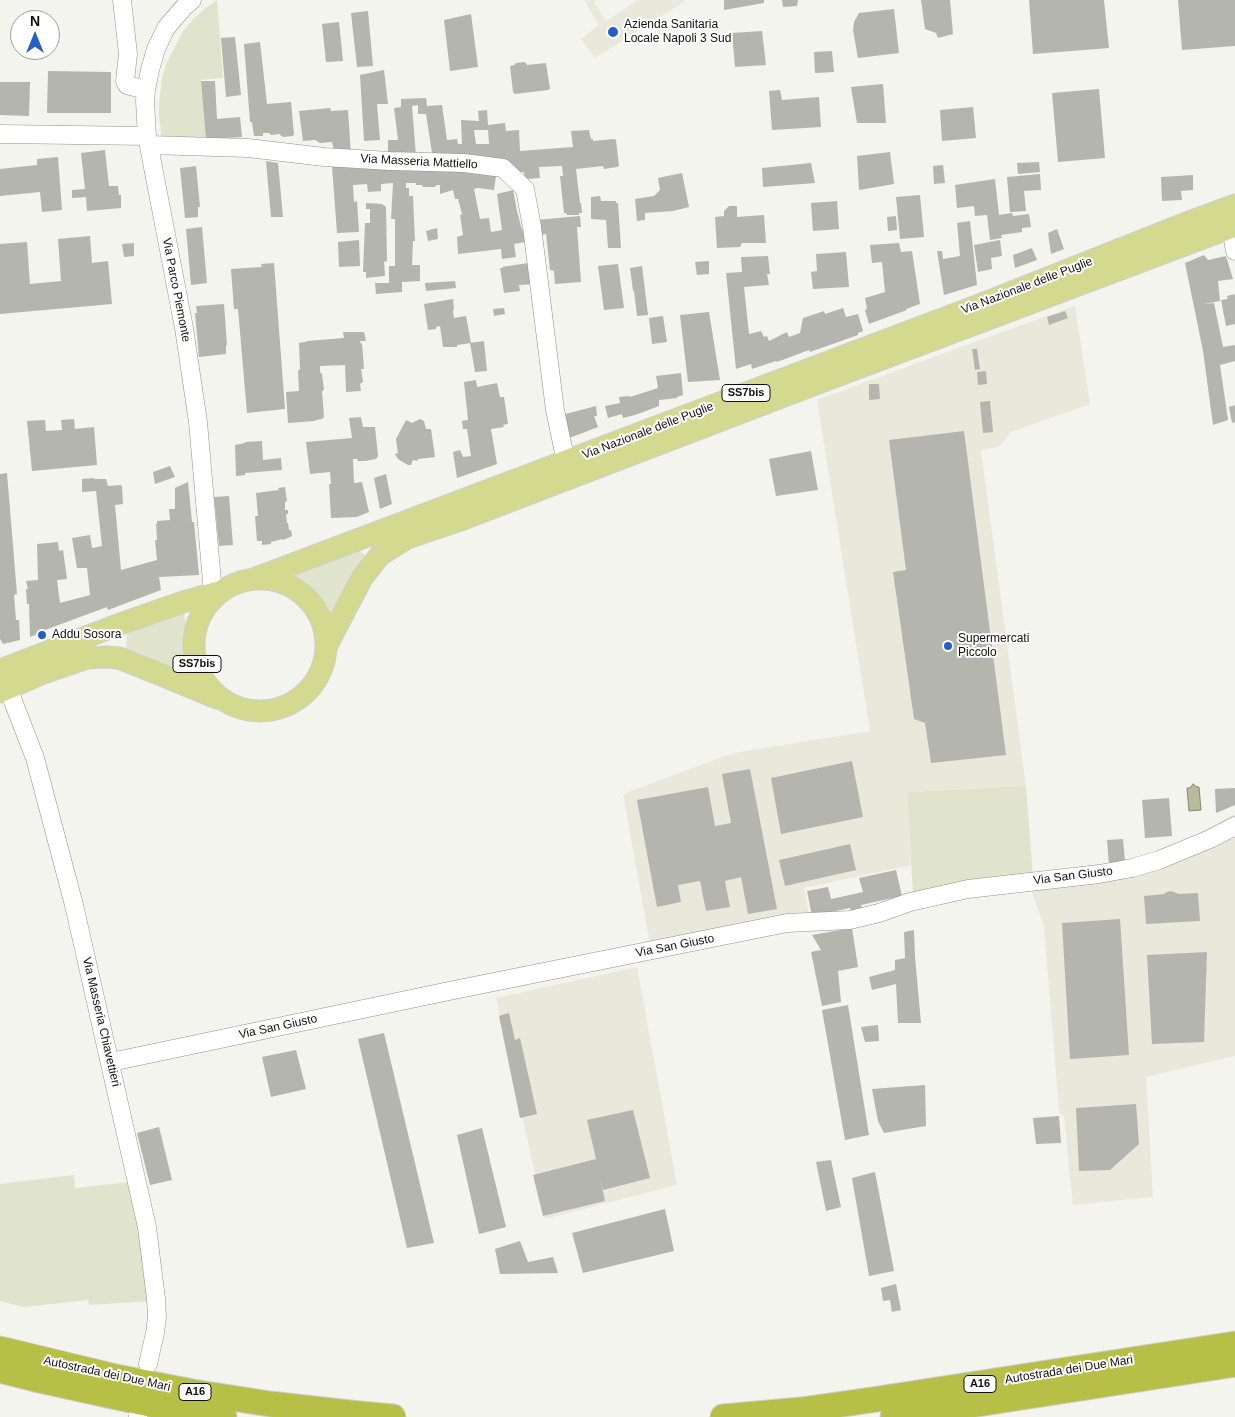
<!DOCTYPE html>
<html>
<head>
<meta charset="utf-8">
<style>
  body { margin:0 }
  #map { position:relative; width:1235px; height:1417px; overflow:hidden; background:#f3f4ed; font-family:Helvetica,sans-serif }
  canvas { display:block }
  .north { position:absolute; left:10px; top:10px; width:50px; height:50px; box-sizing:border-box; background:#fff; border:1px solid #9f9f9e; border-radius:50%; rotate:0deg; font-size:14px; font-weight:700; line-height:20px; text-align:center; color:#0f0f0d }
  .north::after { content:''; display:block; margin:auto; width:18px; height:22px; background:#265dca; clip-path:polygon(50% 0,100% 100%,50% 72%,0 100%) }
</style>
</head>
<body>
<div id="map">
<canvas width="1235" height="1417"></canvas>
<div class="north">N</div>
</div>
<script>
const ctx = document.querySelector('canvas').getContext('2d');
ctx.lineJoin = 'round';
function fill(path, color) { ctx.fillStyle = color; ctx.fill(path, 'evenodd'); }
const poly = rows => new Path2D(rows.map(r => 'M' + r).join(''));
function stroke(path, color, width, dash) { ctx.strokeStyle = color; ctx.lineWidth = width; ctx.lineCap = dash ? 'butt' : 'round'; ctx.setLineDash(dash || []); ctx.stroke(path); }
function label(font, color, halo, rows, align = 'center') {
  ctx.font = font + ' Helvetica,sans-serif'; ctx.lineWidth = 4; ctx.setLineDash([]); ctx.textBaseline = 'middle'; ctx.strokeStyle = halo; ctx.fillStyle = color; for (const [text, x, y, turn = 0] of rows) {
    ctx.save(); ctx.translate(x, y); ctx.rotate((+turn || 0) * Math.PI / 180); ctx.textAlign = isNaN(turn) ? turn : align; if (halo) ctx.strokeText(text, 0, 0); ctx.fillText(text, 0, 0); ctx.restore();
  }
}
const built = poly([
  [584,0,597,0,594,2,606,21,638,0,683,0,684,2,595,58,581,39,599,25],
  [1075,306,1090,404,1011,432,999,447,981,450,1026,786,907,792,911,865,804,888,809,915,650,944,623,794,733,753,870,731,817,400,969,344],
  [1235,814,1235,1056,1146,1077,1153,1197,1073,1205,1064,1116,1059,1112,1044,926,1027,878,1105,867,1170,849],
  [637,967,677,1185,545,1219,496,998]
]);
const green = poly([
  [217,0,223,78,201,80,206,139,162,140,159,117,159,104,162,77,167,62,182,33,194,18,207,7],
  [355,545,367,558,330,628,327,618,317,600,302,586,282,576],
  [184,611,189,657,195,680,126,653,127,631],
  [1026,786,1033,877,913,894,907,792],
  [74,1175,75,1188,130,1182,140,1221,151,1301,89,1305,88,1300,23,1307,0,1301,0,1184]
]);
const water = poly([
  [1193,784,1197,787,1199,787,1201,810,1189,811,1187,788,1190,788,1193,784]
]);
const building = poly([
  [724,0,764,0,764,3,724,10],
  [782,0,798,0,797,6,783,7],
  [921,0,950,0,953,34,938,38,936,33,925,29],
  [1029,0,1104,0,1109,48,1033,54],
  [1178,0,1235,0,1235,46,1182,50],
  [894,9,899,53,858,58,853,30,854,22,859,13],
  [368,11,373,66,357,67,351,13],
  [471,14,478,67,450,71,444,20],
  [339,22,343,61,326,62,322,24],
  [762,31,766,65,735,67,732,33],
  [235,37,241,95,226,97,221,38],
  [260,42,267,104,291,102,294,135,292,136,283,137,281,136,280,134,271,135,269,133,263,133,263,136,254,136,252,122,250,122,244,44],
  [832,51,834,72,815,73,814,52],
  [525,62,527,65,546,63,550,89,548,90,515,94,513,92,510,66,514,65,516,63],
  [384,70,388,104,377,104,380,140,364,141,360,75],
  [48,71,111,72,111,113,47,113],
  [201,81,215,81,217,119,240,117,242,137,206,139],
  [0,82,30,82,29,116,0,115],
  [883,84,886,123,857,123,851,87],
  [1099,89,1105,158,1058,162,1052,93],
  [780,90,782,100,819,97,821,127,772,130,769,91],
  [426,98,427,106,442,105,447,140,457,139,458,144,462,144,461,120,479,121,478,111,487,110,488,125,505,123,506,131,519,130,520,151,573,147,571,131,589,130,591,139,593,139,593,141,614,139,616,140,619,166,617,167,604,169,603,166,576,169,580,203,581,203,582,213,579,213,579,215,567,215,566,213,564,213,560,176,563,176,562,166,539,167,540,178,525,179,524,172,512,173,433,159,426,114,418,114,418,105,412,106,416,156,388,158,388,140,398,140,394,108,401,107,401,99],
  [474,130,488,130,489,144,476,144],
  [973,107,976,138,942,141,940,110],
  [330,108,331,111,348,110,351,155,335,155,332,142,320,143,315,140,303,141,299,111],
  [105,150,109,186,118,186,119,195,121,195,121,208,87,211,86,197,72,198,72,190,85,189,81,153],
  [890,152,894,184,859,190,857,156],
  [58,157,62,210,42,212,40,192,0,196,0,169,37,165,37,159],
  [266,161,278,163,283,217,271,217],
  [1039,162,1040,172,1018,174,1017,163],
  [811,163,815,183,763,187,762,168],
  [943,165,945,183,934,184,933,166],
  [196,166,200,207,198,207,198,217,185,218,180,168],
  [332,166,483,171,483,174,496,176,494,190,478,188,474,189,480,219,489,218,491,232,502,230,497,194,513,190,517,211,522,230,523,229,525,242,514,244,516,257,502,259,501,249,458,254,457,237,463,235,460,215,462,214,458,199,455,199,453,190,440,194,440,185,436,185,435,187,423,187,422,185,416,185,416,183,406,183,406,188,409,188,409,196,413,196,415,241,413,241,412,265,420,265,420,281,402,282,402,292,376,294,375,283,389,283,389,266,395,266,395,219,391,219,393,183,381,184,381,191,368,192,367,184,353,185,354,202,357,201,359,232,337,233],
  [682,173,689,207,673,211,645,213,645,220,637,221,635,199,654,196,660,190,658,178],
  [1040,174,1041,190,1024,191,1026,211,1010,212,1007,177],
  [1193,175,1193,190,1181,191,1182,200,1162,201,1161,177],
  [995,179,999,215,1012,213,1013,216,1029,214,1031,227,1022,228,1022,232,1001,235,1002,238,990,240,987,215,975,216,974,206,957,208,955,185],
  [920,195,924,237,900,239,896,197],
  [600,196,601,201,616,201,616,203,618,203,621,248,608,248,606,220,591,219,591,197],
  [837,201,839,229,813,231,811,203],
  [366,203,382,204,386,207,387,261,384,262,385,275,384,276,366,278,366,272,363,272,365,223,370,223,370,209,366,209],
  [729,206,737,206,737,217,764,215,766,243,742,243,740,247,717,248,715,217,724,216,724,211],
  [580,216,581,227,577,227,581,282,555,284,554,271,550,270,546,234,538,235,536,220],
  [896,216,897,230,888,231,887,217],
  [970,221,977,285,944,295,937,251,942,251,943,259,960,256,957,223],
  [202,227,207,283,191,285,186,229],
  [437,228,438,239,428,241,426,231],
  [1057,229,1064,249,1051,254,1048,233],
  [90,236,92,263,108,261,112,304,0,314,0,244,27,242,30,284,61,281,58,239],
  [359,240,360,266,339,267,338,242],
  [1000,240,1002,256,991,258,992,269,978,272,974,245],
  [134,243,134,256,124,257,122,244],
  [899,243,901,252,912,251,920,304,906,309,907,310,869,324,865,310,867,309,865,298,885,292,882,262,872,263,870,245],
  [1032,248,1037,260,1015,268,1013,255],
  [846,252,849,287,813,289,811,272,817,271,816,254],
  [1204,255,1208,260,1226,256,1233,279,1218,281,1220,301,1203,304,1214,303,1223,347,1235,345,1235,361,1220,365,1228,420,1213,425,1203,351,1185,263],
  [768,256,770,274,767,274,769,285,744,287,749,334,761,331,764,337,767,336,769,341,787,332,789,337,800,333,803,318,824,311,825,314,843,308,846,317,858,314,863,331,858,333,858,335,810,352,809,350,777,362,776,361,752,369,751,364,736,369,726,273,742,272,741,257],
  [709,261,709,274,697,275,695,262],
  [274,263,285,409,247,413,238,309,234,309,231,269,262,267,261,264],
  [528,263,534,284,519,285,520,291,504,293,500,268,503,268,502,267],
  [618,264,624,308,604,310,598,266],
  [642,266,648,315,637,316,634,291,633,291,630,268],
  [455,281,456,288,426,291,425,283],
  [1235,294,1235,324,1226,326,1221,300,1228,299,1227,296],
  [453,299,454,310,453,310,454,318,466,316,471,343,457,345,457,347,443,347,440,326,436,327,436,329,428,330,424,304],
  [224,304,227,345,226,345,226,354,199,357,195,313,197,313,196,306],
  [504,308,505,314,494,316,493,309],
  [1065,311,1068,318,1049,325,1047,317],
  [709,312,720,380,688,382,680,315],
  [663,316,667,342,652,344,649,318],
  [343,332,364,332,366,341,360,341,361,344,362,343,364,369,361,369,363,382,360,384,361,391,346,392,345,365,320,366,320,372,322,374,324,390,322,391,324,417,322,419,316,420,315,421,288,423,286,392,299,391,298,371,300,369,299,343,305,342,307,341,344,338],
  [484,341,487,371,475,372,470,343],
  [972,349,977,349,980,369,975,370],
  [986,371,987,384,978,385,977,372],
  [681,373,683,395,677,397,677,398,659,400,659,406,635,415,623,418,622,414,608,418,605,406,620,403,619,397,629,396,630,397,658,388,656,376],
  [476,380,477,387,497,383,500,397,504,397,508,424,503,425,504,427,491,429,497,464,457,478,453,452,460,450,463,457,471,456,467,429,463,429,462,421,468,420,464,382],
  [869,384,879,384,880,399,869,400],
  [990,401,993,432,983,433,980,402],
  [1235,405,1235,422,1232,423,1229,407],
  [596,406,597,416,594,416,598,427,564,440,558,416],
  [361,417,363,427,375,427,378,456,376,459,365,461,357,461,358,459,353,459,354,483,362,482,369,512,357,517,331,518,329,484,331,484,330,472,310,474,306,442,352,438,349,418],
  [74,419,75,429,94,427,97,465,32,471,27,421,45,420,46,431,62,430,61,420],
  [420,419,424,421,426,429,431,429,435,457,418,459,417,461,413,460,411,465,408,465,398,459,395,454,398,453,396,439,406,420,412,423],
  [964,431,1006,755,931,763,925,723,914,719,893,572,906,570,889,440],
  [262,441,263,460,281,458,282,470,245,473,245,475,236,476,235,445,245,443,245,442],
  [811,451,818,490,776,496,769,459],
  [170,466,175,477,155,484,153,472],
  [7,473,17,594,14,595,16,620,19,620,20,640,3,644,0,639,0,474],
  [386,474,392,504,380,509,374,478],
  [94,478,94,479,106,479,108,486,121,485,122,487,123,504,115,505,121,570,157,560,155,540,157,540,156,524,157,524,157,521,170,520,169,509,175,509,175,488,188,482,192,522,194,522,199,575,159,577,161,590,108,610,107,607,45,630,45,631,30,637,29,604,27,604,26,589,28,589,26,581,38,580,37,544,58,542,59,551,63,550,67,579,57,580,60,603,90,595,87,568,77,568,72,538,90,535,92,548,102,546,96,491,82,492,82,479],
  [285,487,287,501,285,502,285,510,288,510,288,514,286,514,287,523,288,523,289,530,291,530,292,536,283,540,282,539,271,542,271,544,262,545,262,541,257,541,255,516,258,516,256,493,279,490,278,488],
  [229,496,233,545,219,546,214,497],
  [852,761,863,817,781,834,771,778],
  [750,769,777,909,748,914,741,877,725,881,730,907,706,911,700,881,678,885,681,902,657,907,637,800,708,787,715,826,731,823,722,774],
  [1235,788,1235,805,1216,813,1215,789],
  [1169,798,1172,836,1145,838,1142,800],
  [1123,839,1125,861,1109,865,1107,840],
  [850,844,856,870,785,886,779,860],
  [896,870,902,896,861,905,863,912,852,915,850,908,812,916,807,891,828,887,831,899,863,892,859,878],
  [1171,891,1179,894,1198,893,1200,921,1146,924,1144,896,1164,894,1167,892],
  [1120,919,1129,1055,1070,1059,1062,923],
  [852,928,858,967,838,971,841,1002,822,1006,811,952,821,950,812,935],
  [914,930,915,957,921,1023,898,1023,896,984,872,990,869,977,895,970,895,960,905,958,904,932],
  [1207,952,1204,1042,1152,1044,1147,955],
  [848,1005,869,1135,845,1140,822,1010],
  [509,1013,515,1040,520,1038,537,1114,520,1118,499,1016],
  [878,1025,879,1041,865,1042,861,1027],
  [384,1033,434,1243,407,1248,358,1039],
  [296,1050,306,1089,271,1097,262,1057],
  [925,1085,926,1126,884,1133,878,1121,872,1089],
  [1136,1104,1139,1144,1110,1170,1079,1171,1076,1108],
  [633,1110,650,1178,603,1190,600,1178,605,1201,543,1216,533,1175,596,1159,587,1120],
  [1059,1116,1061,1143,1036,1144,1033,1118],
  [159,1127,172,1180,150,1185,137,1133],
  [482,1128,506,1227,479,1234,457,1135],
  [831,1160,841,1207,826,1211,816,1162],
  [875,1172,894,1271,869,1276,852,1178],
  [665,1209,674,1251,583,1273,572,1233],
  [520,1241,528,1262,553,1257,558,1273,500,1274,495,1249],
  [896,1284,901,1310,892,1312,890,1300,883,1301,881,1288]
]);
const minor = poly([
  [122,0,128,54,125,81,127,85,146,90],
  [192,0,184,7,166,28,156,49,150,70,146,90,145,101,147,136,184,328,198,422,213,593],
  [0,134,147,136],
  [149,145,248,148,324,157,390,161,464,163,503,168,525,189,532,227,555,410,566,462],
  [1231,227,1235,251],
  [5,690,11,696,35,758,74,905,147,1227,156,1299,157,1317,155,1333,148,1364],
  [111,1062,449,991,787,923,850,920,879,913,910,902,968,889,1099,874,1132,868,1159,860,1210,839,1235,826],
  [138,1416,138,1417]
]);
const major = poly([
  [256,578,982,304,1189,222,1235,205],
  '194 645a66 66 0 1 1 132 0a66 66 0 1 1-132 0Z',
  [326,647,362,578,380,555,407,538,463,519,805,388,1235,226],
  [0,670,120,624,180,603,218,592],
  [0,692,43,673,87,658,106,657,119,658,159,674,217,698]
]);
const highway = poly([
  [0,1349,116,1377,193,1392,270,1404,350,1413,393,1417],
  [0,1370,35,1379,112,1396,188,1412,224,1417],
  [723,1417,801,1410,878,1399,1235,1344],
  [893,1417,1235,1364]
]);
const markers = [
  [613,32,6,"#265dca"],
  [42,635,5,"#265dca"],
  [948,646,5,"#265dca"]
];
const shields = [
  [746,393,48],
  [197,664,48],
  [980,1384,32],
  [195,1392,32]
];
const shieldNames = [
  ["SS7bis",746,393],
  ["SS7bis",197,664],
  ["A16",980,1384],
  ["A16",195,1392]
];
const poiNames = [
  ["Azienda Sanitaria",624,25],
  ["Locale Napoli 3 Sud",624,39],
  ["Addu Sosora",52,635],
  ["Supermercati",958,639],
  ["Piccolo",958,653]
];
const streetNames = [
  ["Via Masseria Mattiello",419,162,3],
  ["Via Nazionale delle Puglie",1027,286,-21],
  ["Via Parco Piemonte",176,290,79],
  ["Via Nazionale delle Puglie",648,431,-21],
  ["Via San Giusto",1073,876,-7],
  ["Via San Giusto",675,946,-11],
  ["Via Masseria Chiavettieri",101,1022,77],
  ["Via San Giusto",278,1027,-12],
  ["Autostrada dei Due Mari",1069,1370,-9],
  ["Autostrada dei Due Mari",107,1374,12]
];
fill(built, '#e8e9db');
fill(green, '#e1e4cd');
fill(water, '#b8bb9b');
stroke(water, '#858770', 1);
fill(building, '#b4b5ae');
stroke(minor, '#92928c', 19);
stroke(major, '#cfcfcf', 23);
stroke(highway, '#cfcfcf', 27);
stroke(minor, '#fff', 18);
stroke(major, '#d4d990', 21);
stroke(highway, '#b8bf46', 25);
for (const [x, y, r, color] of markers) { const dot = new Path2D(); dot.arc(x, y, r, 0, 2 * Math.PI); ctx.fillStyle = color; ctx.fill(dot); stroke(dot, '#fff', 2); }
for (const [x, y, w] of shields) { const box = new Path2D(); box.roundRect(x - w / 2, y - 8.5, w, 17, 4); ctx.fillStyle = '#fff'; ctx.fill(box); stroke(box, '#0f0f0d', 1); }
label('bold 11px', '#0f0f0d', null, shieldNames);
label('12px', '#0f0f0d', '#fff', poiNames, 'left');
label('12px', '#0f0f0d', '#fff', streetNames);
</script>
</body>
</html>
